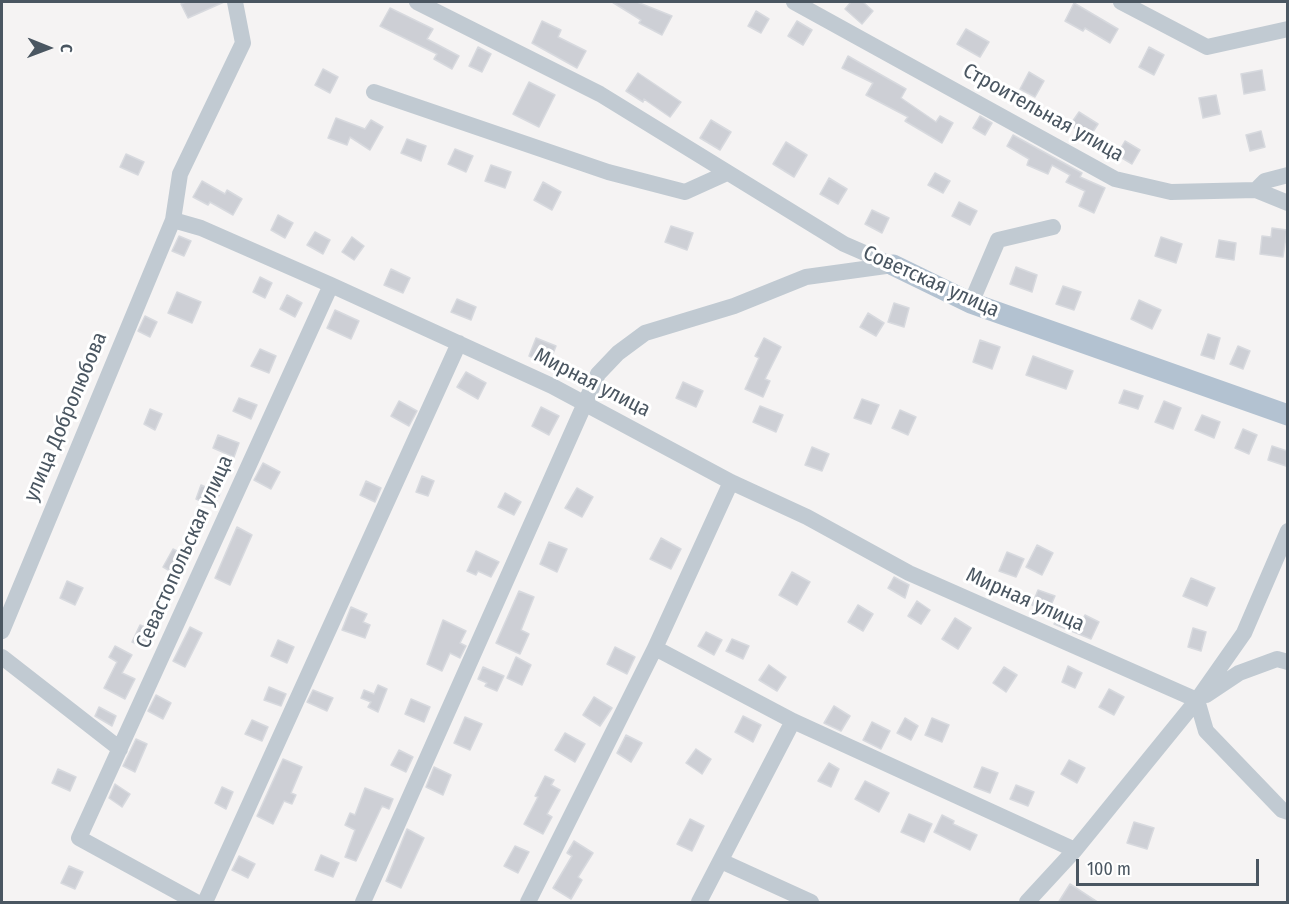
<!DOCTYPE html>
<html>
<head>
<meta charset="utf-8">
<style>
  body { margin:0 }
  #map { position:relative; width:1289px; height:904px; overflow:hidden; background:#f5f3f3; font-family:"Fira Sans Condensed",sans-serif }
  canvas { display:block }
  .frame { position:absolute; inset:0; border:3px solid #4a5661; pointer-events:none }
  .north { position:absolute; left:18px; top:18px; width:60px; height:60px; -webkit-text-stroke:4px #fff; paint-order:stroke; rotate:91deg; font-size:16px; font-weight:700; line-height:24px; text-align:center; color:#4a5661 }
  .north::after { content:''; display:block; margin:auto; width:21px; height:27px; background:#4a5661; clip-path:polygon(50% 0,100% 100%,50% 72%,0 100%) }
  .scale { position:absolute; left:1076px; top:859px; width:183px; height:27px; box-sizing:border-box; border:3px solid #4a5661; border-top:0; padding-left:8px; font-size:18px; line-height:21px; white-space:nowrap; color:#4a5661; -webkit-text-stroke:4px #fff; paint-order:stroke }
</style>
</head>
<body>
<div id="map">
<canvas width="1289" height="904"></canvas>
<div class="frame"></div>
<div class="north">С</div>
<div class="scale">100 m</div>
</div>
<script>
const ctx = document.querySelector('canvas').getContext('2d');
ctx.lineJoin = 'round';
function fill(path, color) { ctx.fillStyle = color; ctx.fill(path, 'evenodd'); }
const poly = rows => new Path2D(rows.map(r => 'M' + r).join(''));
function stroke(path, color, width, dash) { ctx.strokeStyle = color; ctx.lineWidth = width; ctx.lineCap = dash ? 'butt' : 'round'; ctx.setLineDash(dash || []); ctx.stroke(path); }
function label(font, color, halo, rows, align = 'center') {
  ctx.font = font + ' "Fira Sans Condensed",sans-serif'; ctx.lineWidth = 6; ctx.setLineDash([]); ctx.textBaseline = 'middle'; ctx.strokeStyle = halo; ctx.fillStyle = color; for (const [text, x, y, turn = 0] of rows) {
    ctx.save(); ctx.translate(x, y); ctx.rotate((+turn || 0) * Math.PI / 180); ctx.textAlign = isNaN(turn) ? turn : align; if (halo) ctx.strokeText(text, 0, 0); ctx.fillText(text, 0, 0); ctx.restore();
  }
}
const building = poly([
  [186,2,224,2,188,18,181,4,186,2],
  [612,2,637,2,672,16,662,35,639,23,641,20,612,2],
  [851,2,863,2,873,11,862,24,845,9,851,2],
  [1074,3,1118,29,1110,43,1085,28,1083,31,1065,21,1074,3],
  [390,8,433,29,427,39,459,56,452,69,434,59,437,54,380,26,390,8],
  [756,11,769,19,761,33,748,26,756,11],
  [542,21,561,30,558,37,586,51,577,68,532,43,542,21],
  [797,21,812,30,803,45,788,36,797,21],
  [966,29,989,42,980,57,957,44,966,29],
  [478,47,491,54,482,72,469,66,478,47],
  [1149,47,1164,55,1154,75,1139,67,1149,47],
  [848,56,906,89,901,98,936,122,940,116,953,123,942,143,905,121,908,117,866,95,873,83,842,68,848,56],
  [323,69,338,77,330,93,315,85,323,69],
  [1262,70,1265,90,1244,94,1241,74,1262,70],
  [1029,72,1044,81,1035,97,1020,89,1029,72],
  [638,73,681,102,670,117,644,99,643,102,626,91,638,73],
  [529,82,555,95,539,127,513,114,529,82],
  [1216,95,1220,114,1203,118,1199,98,1216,95],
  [1079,112,1098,124,1089,138,1070,125,1079,112],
  [980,116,992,123,985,135,973,128,980,116],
  [336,118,365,129,371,120,383,127,370,150,350,137,347,145,328,138,336,118],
  [711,120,731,132,720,150,700,138,711,120],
  [1261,131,1265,147,1250,151,1246,135,1261,131],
  [1013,135,1082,173,1080,177,1105,188,1094,213,1079,206,1085,191,1066,182,1070,175,1052,165,1048,174,1027,165,1029,159,1007,146,1013,135],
  [407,139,426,146,421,161,401,153,407,139],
  [1125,141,1140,150,1132,164,1117,155,1125,141],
  [786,142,807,155,794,177,773,164,786,142],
  [455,149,473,156,466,172,448,164,455,149],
  [126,154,144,162,138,175,120,167,126,154],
  [491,165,511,172,505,188,485,181,491,165],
  [935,173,950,181,943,193,928,185,935,173],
  [829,178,847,189,838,204,820,194,829,178],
  [202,181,225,194,227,190,242,199,233,215,210,202,208,205,193,197,202,181],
  [543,182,561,192,552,210,534,200,543,182],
  [959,202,977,211,970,225,952,216,959,202],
  [872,210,889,218,882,233,865,224,872,210],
  [278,215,293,223,285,238,271,230,278,215],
  [671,226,693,233,687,250,665,242,671,226],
  [1272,228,1287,230,1283,257,1260,254,1262,236,1271,237,1272,228],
  [315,232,330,240,323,254,307,245,315,232],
  [179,236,191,241,184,256,172,251,179,236],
  [352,237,364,246,354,260,342,252,352,237],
  [1161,237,1182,244,1176,263,1155,256,1161,237],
  [1219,240,1236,243,1234,260,1216,257,1219,240],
  [1016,267,1037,275,1032,292,1010,284,1016,267],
  [391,269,410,278,403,293,384,285,391,269],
  [260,277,272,283,265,298,253,292,260,277],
  [1063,286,1081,292,1074,310,1056,304,1063,286],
  [177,292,201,302,192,323,168,313,177,292],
  [287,295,302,303,295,317,280,309,287,295],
  [457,299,476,307,471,320,451,312,457,299],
  [1139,300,1161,310,1152,329,1131,319,1139,300],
  [894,303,909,308,904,327,888,322,894,303],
  [335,310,359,321,351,339,327,328,335,310],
  [868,313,884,323,876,336,860,327,868,313],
  [145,316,157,322,150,337,138,331,145,316],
  [1208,334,1220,338,1214,359,1201,355,1208,334],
  [536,338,556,346,549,364,529,356,536,338],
  [764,338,781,347,765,379,770,381,763,397,745,389,759,358,755,356,764,338],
  [980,340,1000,347,992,369,973,362,980,340],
  [1238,346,1250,351,1243,369,1230,364,1238,346],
  [260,349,276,356,269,373,251,366,260,349],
  [1033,356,1073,371,1066,389,1026,375,1033,356],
  [466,372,486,383,478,399,457,387,466,372],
  [683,382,703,391,696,407,676,398,683,382],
  [1124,390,1143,396,1138,409,1119,403,1124,390],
  [239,398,257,405,251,419,233,411,239,398],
  [862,399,879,405,871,424,854,418,862,399],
  [399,401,417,411,409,426,391,416,399,401],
  [1164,401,1181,408,1173,429,1155,422,1164,401],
  [760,406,783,415,776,432,753,422,760,406],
  [541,407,559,416,549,435,532,426,541,407],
  [150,409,162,414,155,430,144,424,150,409],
  [900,410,916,417,908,435,892,428,900,410],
  [1202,415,1220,422,1214,438,1195,430,1202,415],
  [1243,429,1257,435,1249,454,1235,448,1243,429],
  [218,435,239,443,234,457,213,448,218,435],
  [1272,446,1287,451,1286,466,1268,460,1272,446],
  [812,447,829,454,822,471,805,465,812,447],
  [263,463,280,472,271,489,254,480,263,463],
  [422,476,434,481,428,496,416,492,422,476],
  [366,481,381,488,375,502,360,495,366,481],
  [201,485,220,493,214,507,196,499,201,485],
  [577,488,593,497,582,517,565,508,577,488],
  [505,493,521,502,514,515,498,507,505,493],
  [237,527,252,535,230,585,215,578,237,527],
  [661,538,681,549,671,569,650,559,661,538],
  [549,542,567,549,557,572,540,564,549,542],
  [1037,545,1053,553,1042,575,1026,567,1037,545],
  [173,549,189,557,179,576,163,567,173,549],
  [476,551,499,562,491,577,478,571,476,575,467,571,476,551],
  [1007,552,1024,559,1016,577,999,571,1007,552],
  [792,572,810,582,797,605,779,595,792,572],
  [894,577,909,585,905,598,888,588,894,577],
  [1191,578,1215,588,1207,606,1183,596,1191,578],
  [67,581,83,588,75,605,60,598,67,581],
  [1038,590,1055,596,1048,612,1032,605,1038,590],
  [519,591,534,597,521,630,529,634,520,654,496,643,519,591],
  [917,601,930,610,921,624,908,616,917,601],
  [858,605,873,614,863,631,848,622,858,605],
  [351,607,367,614,363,622,370,625,365,638,342,630,351,607],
  [1061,610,1082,621,1085,615,1099,622,1091,639,1054,624,1061,610],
  [955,618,971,628,958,649,942,639,955,618],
  [443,620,466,631,460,643,466,646,460,658,450,653,442,671,427,664,443,620],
  [140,625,155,631,148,649,132,642,140,625],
  [190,627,202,633,185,667,173,661,190,627],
  [1193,628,1206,632,1201,651,1188,647,1193,628],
  [706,632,722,640,714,655,698,646,706,632],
  [732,639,749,646,743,659,726,651,732,639],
  [278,640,294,647,287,663,271,656,278,640],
  [115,646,132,655,122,673,135,679,125,699,104,688,117,662,109,657,115,646],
  [615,647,635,657,627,674,607,664,615,647],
  [516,657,531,665,522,685,507,678,516,657],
  [769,665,786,677,777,691,759,680,769,665],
  [1068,666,1082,673,1075,688,1062,682,1068,666],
  [483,667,504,676,497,691,485,686,487,683,478,679,483,667],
  [1004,667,1017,675,1006,692,993,683,1004,667],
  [378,685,387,689,378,712,368,707,371,702,361,698,364,690,374,694,378,685],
  [269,687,286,694,281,706,264,700,269,687],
  [1109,689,1124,697,1114,715,1099,707,1109,689],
  [313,690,333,698,327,711,307,702,313,690],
  [156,695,171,703,163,719,148,711,156,695],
  [594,697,612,708,600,726,583,715,594,697],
  [411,699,430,707,424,722,405,714,411,699],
  [834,706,850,716,841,731,824,723,834,706],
  [99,707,116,716,112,726,95,716,99,707],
  [743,716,761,725,753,742,735,732,743,716],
  [465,717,482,724,470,750,454,743,465,717],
  [905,718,918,726,911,740,897,733,905,718],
  [932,718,949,725,942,742,925,735,932,718],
  [252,720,268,727,262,741,245,734,252,720],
  [872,722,890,731,881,749,863,740,872,722],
  [565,733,585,744,575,762,555,750,565,733],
  [626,735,642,743,631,762,617,753,626,735],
  [136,739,147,744,135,772,123,766,136,739],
  [696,749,711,759,702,774,686,763,696,749],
  [399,750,413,757,406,772,391,765,399,750],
  [283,759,302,767,291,793,296,795,292,804,284,801,273,824,257,816,283,759],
  [1069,760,1085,768,1077,783,1061,774,1069,760],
  [829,763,839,769,831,787,818,781,829,763],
  [434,767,451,775,443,795,426,787,434,767],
  [982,767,998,773,990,793,974,787,982,767],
  [58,769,76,777,70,791,52,783,58,769],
  [545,776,554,780,551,785,560,790,547,814,552,817,543,834,524,824,538,797,535,796,545,776],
  [865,781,889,793,879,812,855,799,865,781],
  [115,784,130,794,122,807,109,798,115,784],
  [1016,785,1034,792,1028,806,1010,799,1016,785],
  [222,787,233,792,226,809,215,803,222,787],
  [365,788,393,799,389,809,382,806,356,861,345,857,355,830,345,825,350,813,355,815,365,788],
  [909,814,932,824,924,842,901,832,909,814],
  [942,815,954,821,953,824,977,835,970,850,934,832,942,815],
  [690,819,704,826,692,851,677,844,690,819],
  [1134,822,1154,828,1147,849,1127,843,1134,822],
  [407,829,424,838,401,888,386,881,407,829],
  [574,841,593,853,578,877,582,880,571,899,553,888,572,856,567,853,574,841],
  [515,846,529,852,518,873,504,866,515,846],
  [321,855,339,863,333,877,315,870,321,855],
  [239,856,255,864,248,878,232,870,239,856],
  [69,866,83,872,75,889,61,883,69,866],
  [1070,884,1099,903,1058,903,1070,884]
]);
const minor = poly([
  [235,2,243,43,180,174,173,220,201,228,331,285,552,386,731,482,807,517,909,573,1197,700],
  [417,2,600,94,844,244,890,264],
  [794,2,1115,179,1171,192,1256,190,1288,203],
  [1121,2,1207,47,1288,29],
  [374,92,608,172,685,192,727,173],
  [1256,190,1265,181,1288,175],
  [971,303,998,240,1053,227],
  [2,631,173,220],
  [655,648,793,721,1075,850],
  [2,657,120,749],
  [1206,695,1239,673,1277,659,1288,662],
  [1197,700,1206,731,1282,810,1288,812],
  [721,861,811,902],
  [196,902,79,838,331,285],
  [205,902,459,343],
  [363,902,598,374,618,353,645,333,734,306,806,277,893,265],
  [528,902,655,648,731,482],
  [699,902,793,721],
  [1027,902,1075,850,1197,700,1244,633,1288,531]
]);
const major = poly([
  [893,265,971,303,1288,415]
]);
const streetNames = [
  ["Строительная улица",1043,113,29],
  ["Советская улица",931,282,24],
  ["Мирная улица",592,383,27],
  ["улица Добролюбова",66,417,-67],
  ["Севастопольская улица",185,552,-66],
  ["Мирная улица",1025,600,24]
];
fill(building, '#cdcfd5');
stroke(building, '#d7d9de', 1.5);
stroke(minor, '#c1cad2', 16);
stroke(major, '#b3c2d1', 21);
label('21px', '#4a5661', '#fff', streetNames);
</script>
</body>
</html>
